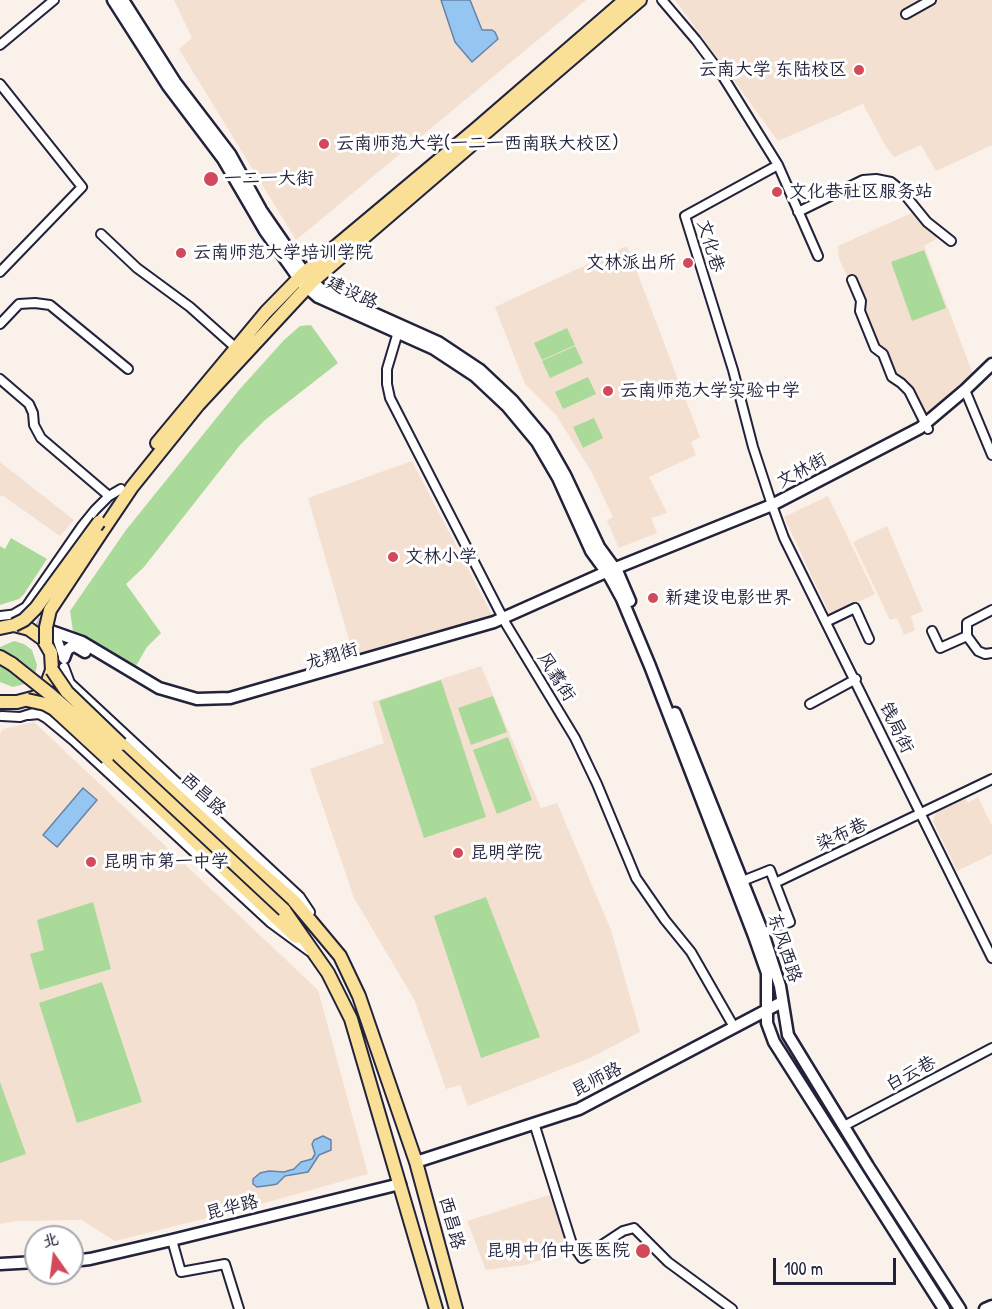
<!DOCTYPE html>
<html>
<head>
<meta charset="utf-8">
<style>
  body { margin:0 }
  #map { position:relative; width:992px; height:1309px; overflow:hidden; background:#faf1ea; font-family:"Patrick Hand","LXGW WenKai TC",sans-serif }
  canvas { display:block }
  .north { position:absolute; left:24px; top:1225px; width:60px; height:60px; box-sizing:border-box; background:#fff; border:2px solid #a7a7b1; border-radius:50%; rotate:346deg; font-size:16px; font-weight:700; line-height:24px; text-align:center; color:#22223b }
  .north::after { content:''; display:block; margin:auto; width:21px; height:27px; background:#d1495b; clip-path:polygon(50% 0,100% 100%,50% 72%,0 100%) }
  .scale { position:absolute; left:773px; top:1258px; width:123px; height:27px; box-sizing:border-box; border:3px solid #22223b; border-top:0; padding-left:8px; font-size:18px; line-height:21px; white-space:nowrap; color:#22223b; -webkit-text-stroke:4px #fff; paint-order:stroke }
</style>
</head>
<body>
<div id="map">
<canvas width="992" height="1309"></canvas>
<div class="north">北</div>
<div class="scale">100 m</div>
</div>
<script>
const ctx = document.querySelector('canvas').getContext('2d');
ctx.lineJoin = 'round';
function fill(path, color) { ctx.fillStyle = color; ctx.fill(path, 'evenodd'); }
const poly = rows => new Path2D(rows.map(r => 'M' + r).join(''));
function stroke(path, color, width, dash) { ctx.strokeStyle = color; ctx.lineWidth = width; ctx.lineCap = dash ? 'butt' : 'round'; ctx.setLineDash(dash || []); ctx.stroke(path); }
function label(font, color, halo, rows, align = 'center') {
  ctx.font = font + ' "Patrick Hand","LXGW WenKai TC",sans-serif'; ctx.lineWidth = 6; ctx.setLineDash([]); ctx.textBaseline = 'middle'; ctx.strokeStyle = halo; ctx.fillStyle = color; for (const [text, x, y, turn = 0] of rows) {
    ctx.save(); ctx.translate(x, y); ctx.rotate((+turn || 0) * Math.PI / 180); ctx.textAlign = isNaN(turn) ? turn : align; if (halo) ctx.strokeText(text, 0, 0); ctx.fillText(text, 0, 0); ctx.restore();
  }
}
const built = poly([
  [174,0,586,0,296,240,179,49,192,38],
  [675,0,992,0,992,145,936,171,921,145,894,157,886,147,863,104,778,141],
  [914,212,940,237,924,246,973,374,947,401,918,422,906,392,880,355,871,349,856,312,858,302,839,258,838,246],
  [627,246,700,437,691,442,696,455,649,477,667,513,651,518,657,533,619,548,607,521,613,517,591,471,556,415,525,384,495,307],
  [412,461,492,615,354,657,308,498],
  [0,462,74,520,60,536,2,495,0,497],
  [828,496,875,594,830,615,784,517],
  [887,526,923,611,911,616,915,630,904,635,897,618,890,620,853,542],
  [481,666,541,808,557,803,611,930,640,1032,590,1058,468,1106,460,1085,446,1089,414,999,354,898,310,769,384,743,372,702],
  [34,722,318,990,368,1174,243,1209,115,1241,82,1220,15,1221,0,1224,0,734,3,729],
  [978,797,992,826,992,854,957,871,933,821,937,810,965,798,968,803],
  [552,1194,570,1251,525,1265,486,1270,467,1221]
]);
const green = poly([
  [924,250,946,308,912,321,891,262],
  [311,325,338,363,265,420,240,445,144,567,126,584,161,633,147,647,133,671,73,631,70,611,126,530,239,390,284,340,300,326],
  [567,328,575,345,542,360,534,343],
  [575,346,583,363,550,378,542,361],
  [588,377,596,394,563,409,555,392],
  [594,418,603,438,583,448,573,427],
  [11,538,47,559,24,594,19,599,0,605,0,546,5,549],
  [14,641,24,644,32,650,37,665,35,675,28,683,13,687,0,682,0,647],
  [441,680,486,817,424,838,379,701],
  [493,696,507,732,471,745,458,708],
  [508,737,532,800,497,814,473,750],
  [486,897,540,1037,481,1058,434,916],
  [93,902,111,969,40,990,30,954,44,950,37,920],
  [102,982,142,1102,77,1123,39,1003],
  [0,1082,26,1154,0,1163]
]);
const water = poly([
  [441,0,470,0,482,30,492,30,495,32,498,39,472,62,455,42,441,0],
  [83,788,97,800,57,847,43,835,83,788],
  [323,1136,331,1140,331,1150,319,1155,308,1172,285,1176,277,1184,272,1185,257,1187,253,1184,253,1179,260,1173,269,1171,284,1172,294,1169,301,1162,312,1159,315,1154,312,1144,314,1140,323,1136]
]);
const streetTunnel = poly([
  [26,616,39,622,49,629]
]);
const street = poly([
  [662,0,696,40,722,75,778,165,685,216,733,370,753,447,772,505,784,538,992,958],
  [906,14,931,0],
  [0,45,54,0],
  [0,84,82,187,0,272],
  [778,165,818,256],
  [798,212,863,180,876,179,891,182,901,190,927,222,951,241],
  [101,234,137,268,190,307,236,348],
  [852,280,861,301,860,311,875,348,883,354,892,377,901,383,909,391,928,429],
  [0,324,19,304,35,303,50,305,128,369],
  [398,332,387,369,387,384,390,398,506,624,575,738,597,784,636,878,665,920,691,952,734,1027],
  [0,379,29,404,33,413,34,425,41,438,109,496],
  [965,390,992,455],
  [14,614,26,607,82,526,95,510,109,496,121,489],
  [0,616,18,614],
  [826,622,855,608,869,639],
  [50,630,58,641,64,659],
  [932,631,940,648,967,636,978,651,985,654,992,653],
  [967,636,967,623,992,610],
  [64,667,70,683,300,897,310,912],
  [810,704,856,679],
  [29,715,39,714,46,718,75,742,271,923,309,951],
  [2,716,20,717,33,713],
  [740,882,770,870,790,922,758,935],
  [775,883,992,779],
  [534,1123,572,1244,582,1258,623,1231,634,1228,668,1262,732,1309],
  [844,1126,992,1048],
  [172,1240,181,1272,225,1264,239,1309]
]);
const secondary = poly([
  [113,0,168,86,223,159,265,231,302,283,318,297,434,349,475,376,507,406,537,442,558,478,591,551,610,577,622,599,650,666,754,936,767,973,767,1023,774,1042,944,1309],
  [123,0,175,82,230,154,261,210,308,278,322,290,438,342,480,370,513,401,544,438,565,475,599,547,618,573,630,601],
  [51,631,82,642,159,688,197,699,230,698,494,622,606,572,772,505,920,428,965,390,992,364],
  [64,658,67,650,71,647,75,646,85,652],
  [675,713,763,933,780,986,788,1035,868,1166,960,1309],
  [416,1162,579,1109,782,1002],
  [72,1261,90,1259,172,1240,400,1184],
  [0,1264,36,1262],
  [985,1309,992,1306]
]);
const primary = poly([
  [157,443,266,312,304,273,476,129,625,0],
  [99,536,132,487,198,405,312,282,640,0],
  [0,628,14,625,29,629,43,639,51,653,52,670,46,686,36,697,17,702,0,702],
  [0,657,12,664],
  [121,744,249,862,294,901,340,956,359,996,416,1162,456,1309],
  [107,758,296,937],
  [284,910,328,973,351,1019,436,1309]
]);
const primaryBridge = poly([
  [14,625,24,620,36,608,99,522],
  [46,644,46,627,50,610,99,536],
  [12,664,51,695,89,728,284,910],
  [52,670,67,692,121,744],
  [27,700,45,704,54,709,107,758]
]);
const markers = [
  [859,70,6,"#d1495b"],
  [324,144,6,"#d1495b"],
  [211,179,8,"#d1495b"],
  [777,192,6,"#d1495b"],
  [181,253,6,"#d1495b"],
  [688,263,6,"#d1495b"],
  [608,391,6,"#d1495b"],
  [393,557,6,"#d1495b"],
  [653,598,6,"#d1495b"],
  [458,853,6,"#d1495b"],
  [91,862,6,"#d1495b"],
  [643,1251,8,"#d1495b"]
];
const poiNames = [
  ["云南大学 东陆校区",847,70,"right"],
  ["云南师范大学(一二一西南联大校区)",336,144],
  ["一二一大街",224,179],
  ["文化巷社区服务站",789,192],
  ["云南师范大学培训学院",193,253],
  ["文林派出所",676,263,"right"],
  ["云南师范大学实验中学",620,391],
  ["文林小学",405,557],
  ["新建设电影世界",665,598],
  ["昆明学院",470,853],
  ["昆明市第一中学",103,862],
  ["昆明中伯中医医院",630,1251,"right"]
];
const streetNames = [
  ["文化巷",710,246,73],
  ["建设路",352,293,25],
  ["文林街",802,471,-28],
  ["龙翔街",332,657,-17],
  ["风翥街",556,677,58],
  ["钱局街",896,728,64],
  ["西昌路",203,795,43],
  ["染布巷",842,835,-25],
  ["东风西路",784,948,72],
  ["白云巷",911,1074,-28],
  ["昆师路",597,1080,-27],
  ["昆华路",232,1208,-14],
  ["西昌路",451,1223,75]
];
fill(built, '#f3e0d0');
fill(green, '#aada9a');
fill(water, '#94c6f1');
stroke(water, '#6684a8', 1.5);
stroke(streetTunnel, '#cfc8c7', 8, [8, 4]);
stroke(street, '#22223b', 12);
stroke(secondary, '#22223b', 15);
stroke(primary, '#22223b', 16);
stroke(street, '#fff', 8);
stroke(secondary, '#fff', 10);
stroke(primary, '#fadf96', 12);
stroke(primaryBridge, '#22223b', 16, []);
stroke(primaryBridge, '#fadf96', 12);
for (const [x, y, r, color] of markers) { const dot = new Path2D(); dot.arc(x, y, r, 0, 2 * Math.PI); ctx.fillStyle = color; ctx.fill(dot); stroke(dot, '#fff', 2); }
label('18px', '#22223b', '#fff', poiNames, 'left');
label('18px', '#22223b', '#fff', streetNames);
</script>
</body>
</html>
